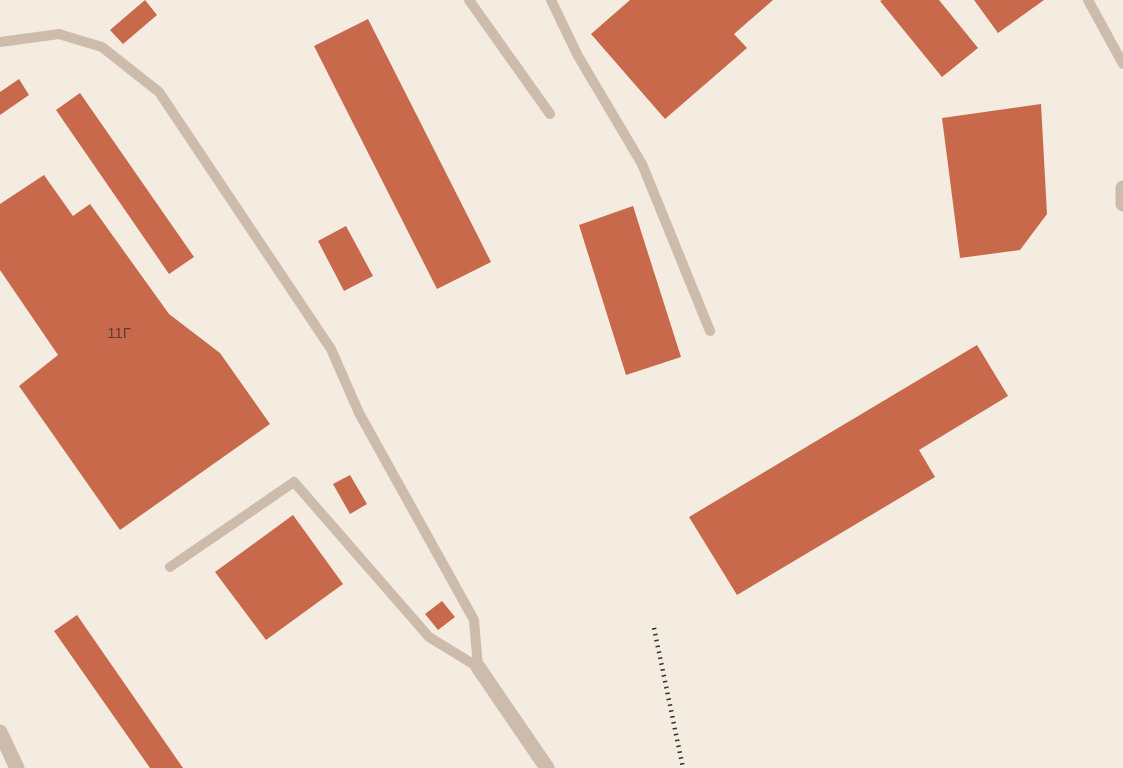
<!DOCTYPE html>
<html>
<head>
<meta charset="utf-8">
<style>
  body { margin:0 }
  canvas { display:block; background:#f4ebe1 }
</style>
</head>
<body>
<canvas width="1123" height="768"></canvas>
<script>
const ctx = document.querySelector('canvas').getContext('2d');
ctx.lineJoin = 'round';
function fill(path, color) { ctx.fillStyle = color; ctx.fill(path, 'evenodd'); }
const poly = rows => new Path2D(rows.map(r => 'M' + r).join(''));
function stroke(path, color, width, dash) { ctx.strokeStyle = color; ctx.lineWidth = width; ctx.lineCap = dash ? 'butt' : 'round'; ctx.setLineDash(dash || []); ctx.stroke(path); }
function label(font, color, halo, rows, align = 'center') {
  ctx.font = font + ' Arial,sans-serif'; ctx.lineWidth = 4.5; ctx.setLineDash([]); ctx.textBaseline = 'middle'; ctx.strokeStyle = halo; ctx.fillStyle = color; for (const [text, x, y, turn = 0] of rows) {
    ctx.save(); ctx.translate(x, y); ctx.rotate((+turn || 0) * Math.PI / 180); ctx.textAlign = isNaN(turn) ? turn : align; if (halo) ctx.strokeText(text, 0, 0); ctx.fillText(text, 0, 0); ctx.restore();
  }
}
const building = poly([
  [145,0,157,15,123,44,110,30],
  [630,0,773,0,734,34,747,48,665,119,591,34],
  [882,0,939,0,978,48,942,77,880,1],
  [974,0,1044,0,998,33],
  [368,19,491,262,437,289,314,46],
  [19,79,29,95,0,115,0,92],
  [80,93,194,257,169,274,56,110],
  [1041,104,1047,214,1020,250,960,258,942,118],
  [44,175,73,216,90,204,169,314,220,353,270,424,120,530,19,386,58,355,0,270,0,204],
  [633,206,681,357,626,375,579,225],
  [346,226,373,276,344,291,318,241],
  [977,345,1008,396,919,450,935,477,737,595,689,517],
  [350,475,367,504,350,514,333,484],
  [293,515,343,584,266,640,215,572],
  [442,601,455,617,438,630,425,614],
  [77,615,183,768,150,768,54,631]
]);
const lane = poly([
  [469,0,550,114],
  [551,0,578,56,642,164,710,331],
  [1088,0,1123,64],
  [0,42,59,34,102,47,159,92,331,349,359,413,474,620,478,667],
  [170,567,294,482,429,637,478,667]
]);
const street = poly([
  [1123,188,1123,204],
  [478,667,547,768],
  [0,732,17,768]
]);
const rail = poly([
  [654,628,683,768]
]);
const numberNames = [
  ["11Г",119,334]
];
fill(building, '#c8694b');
stroke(lane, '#cdbbac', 10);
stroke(street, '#cdbbac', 15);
stroke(rail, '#3b302b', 4.5, [1.5, 4.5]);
label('15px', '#5e3e33', null, numberNames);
</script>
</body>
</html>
